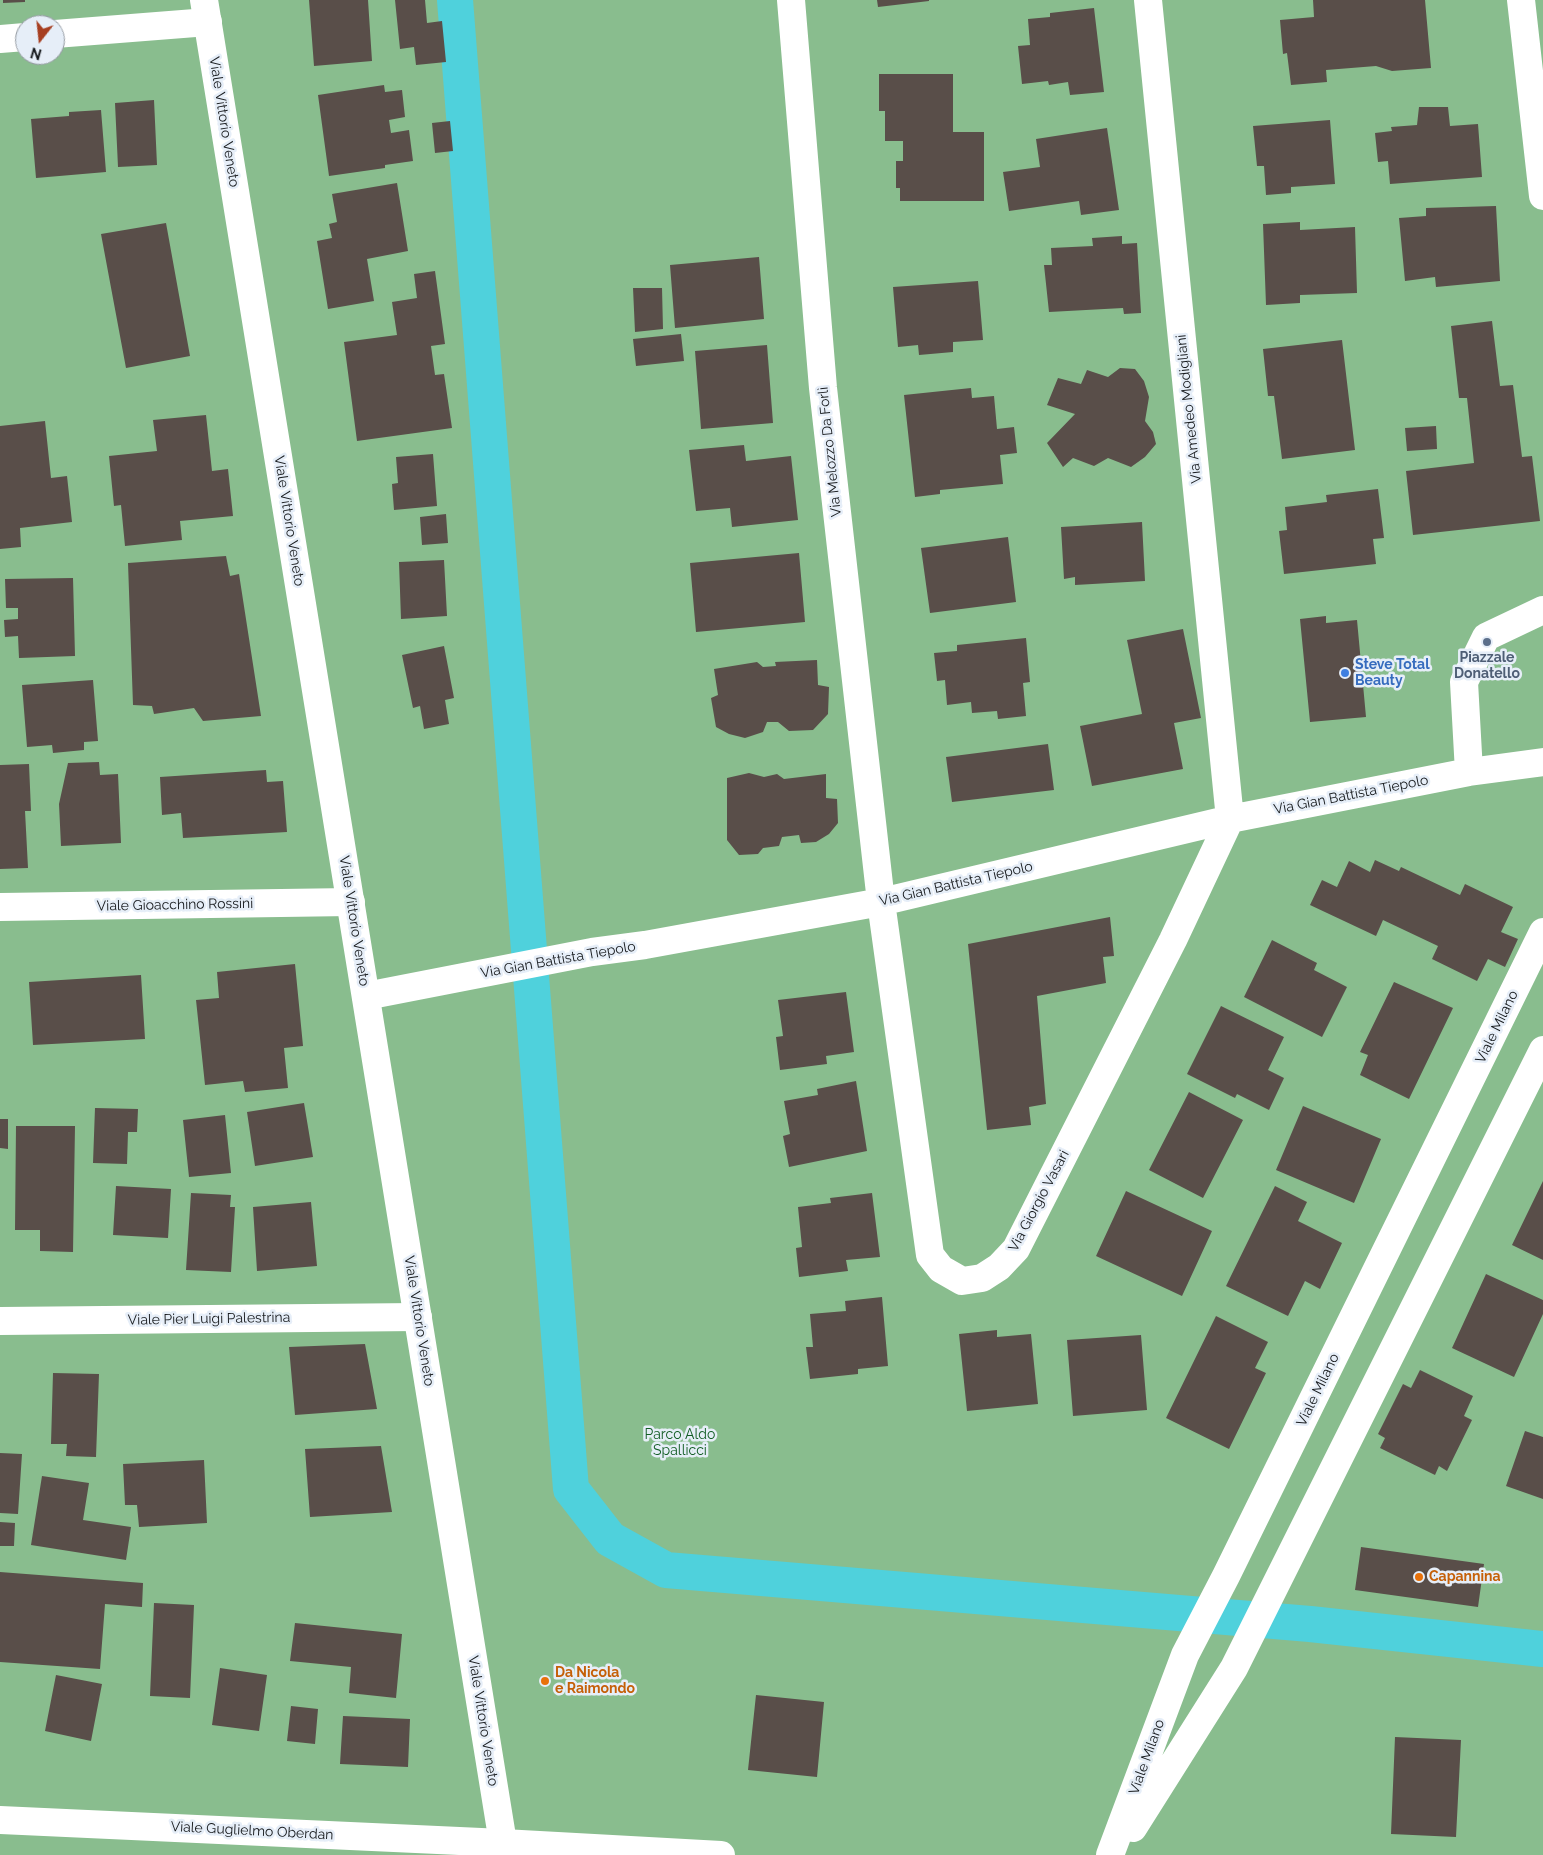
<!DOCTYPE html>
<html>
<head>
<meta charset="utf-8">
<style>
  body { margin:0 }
  #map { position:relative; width:1543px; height:1855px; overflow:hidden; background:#d9e1eb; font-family:Raleway,sans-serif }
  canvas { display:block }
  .north { position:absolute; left:15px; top:15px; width:50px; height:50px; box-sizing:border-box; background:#e6eef8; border:1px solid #9399a0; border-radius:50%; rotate:196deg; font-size:14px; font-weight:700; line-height:20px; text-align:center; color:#16191c }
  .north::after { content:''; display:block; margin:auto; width:18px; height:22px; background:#a73f21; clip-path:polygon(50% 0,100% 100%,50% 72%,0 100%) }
</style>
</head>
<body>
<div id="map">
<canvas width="1543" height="1855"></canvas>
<div class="north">N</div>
</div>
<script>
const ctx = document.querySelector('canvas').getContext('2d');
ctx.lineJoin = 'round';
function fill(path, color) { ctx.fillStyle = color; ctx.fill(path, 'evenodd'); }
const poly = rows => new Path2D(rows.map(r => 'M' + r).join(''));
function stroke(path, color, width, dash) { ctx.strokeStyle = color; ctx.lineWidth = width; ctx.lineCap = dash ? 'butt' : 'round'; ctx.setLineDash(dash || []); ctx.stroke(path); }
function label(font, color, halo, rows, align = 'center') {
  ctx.font = font + ' Raleway,sans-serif'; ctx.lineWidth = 5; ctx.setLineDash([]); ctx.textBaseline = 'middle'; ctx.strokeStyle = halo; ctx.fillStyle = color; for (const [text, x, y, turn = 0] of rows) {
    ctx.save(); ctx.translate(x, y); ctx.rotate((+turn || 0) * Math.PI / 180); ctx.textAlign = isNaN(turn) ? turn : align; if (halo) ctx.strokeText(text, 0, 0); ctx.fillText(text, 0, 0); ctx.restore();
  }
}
const green = poly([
  [0,0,1543,0,1543,1855,0,1855],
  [25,25,55,25,55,55,25,55]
]);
const canal = poly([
  [455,0,571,1489,610,1539,666,1570,1310,1624,1543,1649]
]);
const building = poly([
  [3,0,25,0,25,2,3,3],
  [309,0,368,0,372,61,314,66],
  [395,0,425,0,427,23,442,21,446,62,416,65,414,47,400,49],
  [877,0,929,0,929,1,878,7],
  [1313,0,1425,0,1431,68,1392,71,1376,66,1326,70,1327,82,1291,85,1287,53,1283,54,1280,20,1314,17],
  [1094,8,1104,92,1070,95,1068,82,1049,85,1048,81,1022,84,1018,46,1030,45,1028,19,1050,17,1050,13],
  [879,74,953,74,953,132,984,132,984,201,900,201,900,188,896,188,896,161,903,161,903,141,885,141,885,111,879,111],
  [384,85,385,92,402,90,405,117,389,120,391,133,409,130,413,161,385,165,385,168,329,176,318,95],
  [154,100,157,165,118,167,115,103],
  [1419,107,1448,107,1450,126,1478,124,1482,177,1390,184,1388,161,1378,162,1375,133,1392,131,1391,127,1417,125],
  [101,110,106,172,36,178,31,119,69,116,69,112],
  [1330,120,1335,184,1291,187,1291,193,1266,195,1264,166,1257,166,1253,126],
  [450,121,453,151,435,153,432,123],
  [1107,128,1119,210,1081,215,1079,201,1009,211,1003,172,1040,167,1036,139],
  [397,183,408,251,367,259,374,301,328,309,317,241,332,238,329,224,337,222,332,194],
  [1496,206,1500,281,1436,287,1435,277,1405,281,1399,218,1426,216,1426,208],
  [1300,222,1300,230,1355,227,1357,293,1300,295,1300,303,1266,305,1263,224],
  [166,223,190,356,126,368,101,234],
  [1122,236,1122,244,1137,243,1141,313,1124,314,1123,308,1049,312,1044,265,1052,265,1051,248,1093,246,1092,238],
  [759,257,764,319,675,328,670,265],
  [435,271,445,344,431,346,435,375,444,374,452,428,357,441,344,342,397,335,392,302,417,298,414,274],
  [978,281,983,340,953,342,953,352,919,355,918,345,898,347,893,287],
  [633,288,662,288,663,329,635,332],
  [1492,321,1500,386,1513,385,1522,457,1532,456,1540,521,1413,535,1406,471,1474,463,1467,398,1459,398,1451,326],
  [681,334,684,361,636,366,633,339],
  [1342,340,1355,450,1282,459,1274,396,1268,396,1263,349],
  [767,345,773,423,701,429,695,351],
  [1120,368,1135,369,1144,381,1149,397,1145,421,1153,432,1156,444,1145,457,1131,467,1108,458,1094,466,1073,458,1063,467,1047,443,1075,414,1047,405,1058,378,1081,384,1087,370,1108,377],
  [971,388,972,398,994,396,997,429,1014,427,1017,453,1000,455,1003,484,940,490,940,494,915,497,904,395],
  [206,415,212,471,228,469,233,516,180,521,182,540,125,546,121,505,114,506,109,456,157,451,153,420],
  [45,421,51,478,67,476,72,522,20,528,21,547,0,549,0,426],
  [1436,426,1437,449,1407,451,1405,428],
  [744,445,746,461,791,456,798,520,732,527,730,508,696,511,689,450],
  [433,454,437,506,394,510,392,484,398,483,396,457],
  [1378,489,1384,538,1373,539,1376,564,1284,574,1279,531,1287,530,1285,507,1327,502,1326,495],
  [446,514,448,543,422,545,420,517],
  [1142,522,1145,581,1075,585,1075,577,1064,579,1061,527],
  [1008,537,1016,602,930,613,921,548],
  [799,553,805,622,696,632,690,563],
  [226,556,230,576,239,574,261,716,203,721,194,708,154,714,152,706,133,705,128,563],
  [444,560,447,616,401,619,399,562],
  [73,578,75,656,19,658,18,636,5,637,4,620,18,619,18,608,6,608,5,579],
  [1326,616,1326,623,1357,620,1366,717,1310,722,1300,619],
  [1183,629,1201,718,1174,723,1183,769,1092,786,1080,726,1142,714,1127,640],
  [1026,638,1030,682,1023,683,1026,716,998,719,997,711,972,713,971,702,947,705,945,680,937,681,934,653,957,651,957,645],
  [444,646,454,698,445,700,449,724,424,729,420,706,413,708,402,655],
  [817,660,818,685,829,687,828,714,813,730,789,731,778,722,767,722,763,732,745,738,729,734,716,727,711,698,718,695,714,669,757,662,763,667,776,666,775,662],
  [93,680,98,741,84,742,84,750,53,753,52,745,27,747,22,685],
  [1048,744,1054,790,952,802,946,757],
  [99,762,100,775,118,774,121,843,61,846,59,804,68,763],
  [29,764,31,811,25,811,28,868,0,869,0,765],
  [266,770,267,782,283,781,287,832,183,838,181,813,162,815,160,777],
  [749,773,764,777,777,774,784,779,826,774,826,798,837,799,838,823,829,834,816,842,801,843,799,835,782,837,779,846,763,848,758,854,739,855,727,840,727,778],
  [1375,860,1399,871,1401,867,1460,895,1465,884,1513,907,1501,932,1518,939,1505,967,1488,959,1477,981,1432,959,1438,946,1383,920,1376,936,1310,905,1322,880,1337,887,1349,861,1370,872],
  [1110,917,1114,956,1103,957,1106,983,1037,996,1046,1104,1029,1107,1031,1125,987,1130,968,944],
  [1272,940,1317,963,1314,970,1347,987,1322,1037,1244,997],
  [295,964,303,1046,284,1048,288,1088,245,1092,243,1081,205,1085,196,1000,219,998,217,972],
  [141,975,145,1039,33,1045,29,982],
  [1394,982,1453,1008,1409,1099,1360,1075,1368,1055,1360,1052],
  [846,992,854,1052,826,1056,827,1064,780,1070,776,1037,783,1036,778,1000],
  [1221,1006,1284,1037,1268,1070,1284,1078,1269,1110,1237,1094,1235,1098,1187,1074],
  [856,1081,867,1151,789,1167,783,1136,790,1134,784,1101,818,1095,817,1089],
  [1189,1092,1243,1120,1203,1198,1149,1170],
  [304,1103,313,1157,255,1166,247,1112],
  [1303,1106,1381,1139,1354,1203,1276,1170],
  [95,1108,138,1109,137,1132,128,1132,127,1164,93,1163],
  [225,1115,231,1173,189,1177,183,1120],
  [0,1119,8,1119,8,1149,0,1148],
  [16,1126,75,1126,73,1252,40,1251,40,1230,15,1230],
  [1543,1181,1543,1260,1512,1245],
  [116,1186,171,1189,168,1238,113,1235],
  [1275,1186,1307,1202,1298,1221,1342,1243,1320,1289,1305,1281,1288,1316,1226,1286],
  [1126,1191,1212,1231,1182,1296,1096,1256],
  [191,1193,231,1195,230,1207,235,1207,231,1272,186,1270],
  [872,1193,880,1257,846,1260,848,1271,799,1277,796,1248,802,1247,798,1207,831,1203,830,1198],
  [311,1202,317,1266,257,1271,253,1207],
  [1486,1274,1543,1300,1543,1314,1514,1377,1452,1348],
  [882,1297,888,1366,858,1369,858,1374,810,1379,806,1347,813,1347,810,1314,846,1311,845,1301],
  [1216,1316,1268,1342,1255,1368,1266,1373,1229,1449,1166,1418],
  [997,1330,997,1337,1031,1334,1038,1404,967,1411,959,1334],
  [1141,1335,1147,1410,1073,1416,1067,1340],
  [365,1344,377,1409,295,1415,289,1347],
  [1420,1370,1473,1396,1464,1416,1472,1420,1447,1471,1439,1466,1435,1475,1380,1448,1385,1438,1378,1434,1403,1384,1411,1388],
  [53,1373,99,1374,96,1457,66,1456,67,1444,51,1444],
  [1525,1431,1543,1437,1543,1499,1506,1486],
  [381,1446,392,1512,310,1517,305,1449],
  [0,1453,22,1454,18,1514,0,1513],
  [204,1460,207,1523,139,1527,137,1505,125,1505,123,1464],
  [42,1476,89,1483,83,1520,131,1527,126,1560,31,1545],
  [0,1522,15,1523,14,1546,0,1546],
  [1361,1547,1484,1564,1478,1607,1355,1590],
  [0,1572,143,1583,142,1607,105,1604,100,1669,0,1662],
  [154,1603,194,1605,190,1698,150,1696],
  [295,1623,402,1634,396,1698,349,1693,351,1667,290,1661],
  [220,1668,267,1675,259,1731,212,1725],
  [56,1675,102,1684,91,1741,45,1731],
  [756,1695,824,1702,817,1777,748,1770],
  [291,1706,318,1709,315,1744,287,1741],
  [343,1716,410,1719,408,1767,340,1764],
  [1395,1737,1461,1740,1456,1837,1391,1834]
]);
const minor = poly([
  [791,0,823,388,881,902,930,1255,941,1269,962,1281,982,1278,999,1267,1016,1249,1173,940,1230,819,1148,0],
  [1521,0,1543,196],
  [55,34,208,22],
  [0,39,25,37],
  [1469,772,1464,682,1486,637,1543,610],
  [0,907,351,902],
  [366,996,592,952,645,945,881,902,1230,819,1469,772,1543,762],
  [0,1321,418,1317],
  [0,1820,503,1843,721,1855]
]);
const tertiary = poly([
  [204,0,505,1855],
  [1133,1828,1234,1668,1543,1050],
  [1110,1855,1185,1655,1226,1576,1543,932]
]);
const markers = [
  [1487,642,5,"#5c6f8a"],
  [1345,673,5,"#3f7fe0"],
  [1419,1577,5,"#e8710a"],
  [545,1681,5,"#e8710a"]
];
const streetNames = [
  ["Viale Vittorio Veneto",224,122,81],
  ["Via Amedeo Modigliani",1189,409,-96],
  ["Via Melozzo Da Forlì",830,452,-96],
  ["Viale Vittorio Veneto",289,521,81],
  ["Via Gian Battista Tiepolo",1351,795,-11],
  ["Via Gian Battista Tiepolo",956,884,-13],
  ["Viale Gioacchino Rossini",175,905,-1],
  ["Viale Vittorio Veneto",354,921,81],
  ["Via Gian Battista Tiepolo",558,960,-10],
  ["Viale Milano",1497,1027,-64],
  ["Via Giorgio Vasari",1039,1201,-62],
  ["Viale Pier Luigi Palestrina",209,1319,-1],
  ["Viale Vittorio Veneto",419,1321,81],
  ["Viale Milano",1318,1390,-64],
  ["Viale Vittorio Veneto",483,1721,81],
  ["Viale Milano",1147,1757,-70],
  ["Viale Guglielmo Oberdan",252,1831,3]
];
const serviceNames = [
  ["Piazzale",1487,658],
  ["Donatello",1487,674]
];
const shopNames = [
  ["Steve Total",1355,665],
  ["Beauty",1355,681]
];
const parkNames = [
  ["Parco Aldo",680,1435],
  ["Spallicci",680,1451]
];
const foodNames = [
  ["Capannina",1429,1577],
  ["Da Nicola",555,1673],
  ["e Raimondo",555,1689]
];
fill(green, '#89bd8e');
stroke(canal, '#4fd1dc', 36);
fill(building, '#594e49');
stroke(minor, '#fff', 28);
stroke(tertiary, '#fff', 28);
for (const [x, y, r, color] of markers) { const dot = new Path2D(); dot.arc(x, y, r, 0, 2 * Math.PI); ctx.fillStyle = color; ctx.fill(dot); stroke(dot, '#e6eef8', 2); }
label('14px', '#16191c', '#e6eef8', streetNames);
label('bold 14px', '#4e5e75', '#e6eef8', serviceNames);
label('bold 14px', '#366cbe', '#e6eef8', shopNames, 'left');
label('14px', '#125d24', '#e6eef8', parkNames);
label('bold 14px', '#c56008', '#e6eef8', foodNames, 'left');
</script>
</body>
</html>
